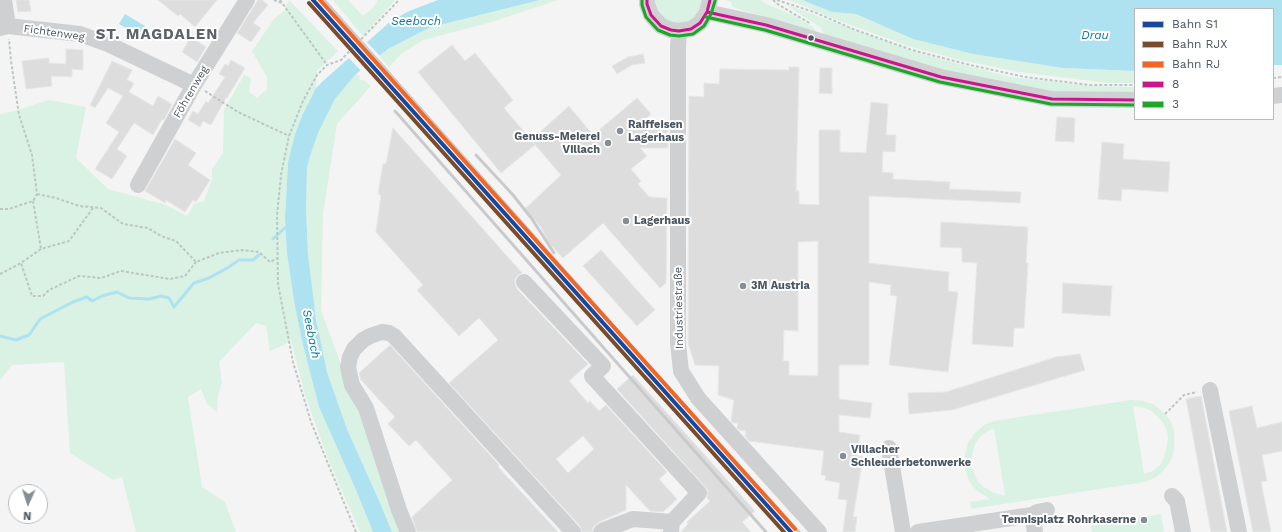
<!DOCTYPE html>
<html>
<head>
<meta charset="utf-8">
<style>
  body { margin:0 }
  #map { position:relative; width:1282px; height:532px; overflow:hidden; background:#f4f4f4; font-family:"Work Sans",sans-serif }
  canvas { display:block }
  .legend { position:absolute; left:1134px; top:8px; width:140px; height:112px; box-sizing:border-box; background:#fff; border:1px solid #b7bbc0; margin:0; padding:5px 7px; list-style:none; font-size:12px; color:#4a5661 }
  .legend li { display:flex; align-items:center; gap:8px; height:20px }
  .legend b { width:20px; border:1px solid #b7bbc0 }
  .north { position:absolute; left:8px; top:484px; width:40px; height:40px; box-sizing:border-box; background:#fff; border:1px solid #b7bbc0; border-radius:50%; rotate:183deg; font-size:11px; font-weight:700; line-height:16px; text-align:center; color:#4a5661 }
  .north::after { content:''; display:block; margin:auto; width:14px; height:18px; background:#868d94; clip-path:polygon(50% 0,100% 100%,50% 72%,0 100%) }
</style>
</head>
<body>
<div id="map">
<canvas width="1282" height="532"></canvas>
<ul class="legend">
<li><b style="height:5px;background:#17489e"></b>Bahn S1</li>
<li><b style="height:5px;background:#7a4b2a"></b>Bahn RJX</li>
<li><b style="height:5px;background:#f26522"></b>Bahn RJ</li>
<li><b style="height:5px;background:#cc148c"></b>8</li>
<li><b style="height:5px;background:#1ba626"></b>3</li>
</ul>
<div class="north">N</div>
</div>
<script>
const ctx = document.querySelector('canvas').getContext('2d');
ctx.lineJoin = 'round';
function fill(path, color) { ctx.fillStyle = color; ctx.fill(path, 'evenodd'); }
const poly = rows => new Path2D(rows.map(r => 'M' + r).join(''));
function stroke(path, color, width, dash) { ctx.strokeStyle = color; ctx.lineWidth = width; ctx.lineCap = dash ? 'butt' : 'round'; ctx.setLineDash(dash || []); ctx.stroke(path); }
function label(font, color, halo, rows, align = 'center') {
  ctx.font = font + ' "Work Sans",sans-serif'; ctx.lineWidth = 4; ctx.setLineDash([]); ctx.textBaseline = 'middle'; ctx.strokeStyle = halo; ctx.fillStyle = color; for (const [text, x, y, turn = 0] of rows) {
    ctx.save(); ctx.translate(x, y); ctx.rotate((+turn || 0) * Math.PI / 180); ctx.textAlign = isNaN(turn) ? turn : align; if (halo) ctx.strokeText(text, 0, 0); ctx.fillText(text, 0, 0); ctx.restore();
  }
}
const green = poly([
  [289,0,338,51,317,71,316,88,302,116,295,134,288,162,285,218,287,253,294,301,302,341,319,407,356,490,373,532,360,532,328,459,305,395,291,340,284,345,270,351,266,326,256,323,219,362,222,383,218,395,217,412,207,404,201,389,188,397,202,487,225,502,236,532,136,532,122,477,113,480,70,453,64,362,12,365,0,380,0,114,11,112,49,100,86,107,76,158,108,189,166,205,187,216,194,204,204,201,212,179,212,169,223,153,224,110,244,75,251,78,249,92,257,98,267,89,267,77,252,51,274,19,284,11],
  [333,0,348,0,363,16,373,8,378,0,395,0,363,36],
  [540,0,558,0,492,22,423,40,401,54,389,67,379,56,388,49,429,28],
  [654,0,702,0,701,9,692,21,674,25,657,14],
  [726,0,761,0,766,4,791,14,813,27,816,31,814,32,738,9,731,6,732,4,731,2],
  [789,0,802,0,832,12,856,14,913,39,973,54,1063,68,1135,71,1135,83,1108,83,1019,72,960,60,911,47,837,20],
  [785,4,912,51,940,59,1011,77,1091,86,1135,87,1135,97,1067,93,1004,85,976,79,824,34,821,28],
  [356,74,360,76,359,79,365,81,371,86,337,124,323,213,321,310,346,378,373,446,402,532,392,532,381,505,347,429,327,372,321,346,309,274,306,207,307,168,310,156,318,133,335,99],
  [1131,400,1143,401,1153,404,1161,410,1170,420,1174,430,1174,451,1170,462,1163,471,1156,477,1145,482,971,509,970,502,990,499,979,492,973,487,968,478,964,465,965,454,968,443,974,434,984,425,993,421],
  [1133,406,1141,407,1150,410,1157,416,1163,423,1167,430,1168,439,1165,455,1161,464,1153,471,1144,474],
  [994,428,1005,496,992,492,984,487,978,482,972,468,971,460,975,444,980,437,986,432],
  [1161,514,1164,532,1092,532,1091,526]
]);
const water = poly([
  [438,0,540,0,440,25,429,28,388,49,356,74,335,99,318,133,310,156,307,168,306,207,308,255,316,319,327,372,347,429,381,505,392,532,373,532,356,490,319,407,302,341,294,301,287,253,285,218,288,162,295,134,302,116,316,88,323,81,391,21,409,11],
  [802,0,1282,0,1282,65,1273,65,1273,9,1135,9,1135,71,1063,68,973,54,913,39,856,14,832,12],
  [125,14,145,26,139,36,119,24]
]);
const pier = poly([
  [365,40,381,57,362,72,347,56]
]);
const stream = poly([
  [273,239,288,225],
  [0,336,16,340,29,335,40,319,73,302,87,297,92,301,102,296,117,292,129,298,149,299,161,296,169,298,174,307,194,283,209,278,229,267,239,260,253,260,259,255]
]);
const building = poly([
  [16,0,29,0,31,11,18,12,16,0],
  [158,0,217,0,195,27,180,14,178,16,158,0],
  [258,0,262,0,268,5,253,23,261,28,251,42,237,33,258,0],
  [193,34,197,41,206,47,197,62,182,52,188,42,188,38,193,34],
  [452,45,465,61,475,53,513,100,504,108,535,145,501,173,418,72,452,45],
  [66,49,83,50,83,70,72,69,72,77,51,76,52,86,26,89,22,61,49,58,49,63,66,64,66,49],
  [643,54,645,63,632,65,617,74,612,66,628,57,643,54],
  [231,60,245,68,227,98,226,98,211,125,203,121,200,127,188,120,193,111,198,114,206,101,208,103,225,77,219,74,225,64,228,66,231,60],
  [112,61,132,70,127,80,134,83,129,92,153,106,158,96,172,104,164,120,162,119,153,135,134,123,117,149,127,156,112,179,95,169,119,132,106,123,123,96,108,88,95,108,90,105,112,61],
  [789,67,799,67,796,191,799,191,799,204,819,205,819,130,840,130,840,152,866,153,871,102,888,104,886,135,896,135,895,152,883,151,882,172,893,173,893,179,950,182,949,189,1021,192,1020,203,869,196,869,263,949,272,948,291,958,292,948,372,889,365,897,296,890,295,891,285,869,282,869,365,839,365,839,399,872,403,870,418,839,415,839,432,860,435,857,456,863,457,853,517,857,517,855,532,843,532,847,500,838,499,840,483,825,480,826,476,821,475,824,451,749,441,745,436,746,431,739,430,737,428,738,423,733,423,731,420,734,400,718,395,719,366,695,365,688,343,689,96,704,97,704,83,719,84,720,69,789,70,789,67],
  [818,241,818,376,789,375,789,361,783,361,784,330,798,331,798,242,818,241],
  [820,68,832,68,832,94,819,93,820,68],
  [637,98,651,114,636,127,668,127,668,148,640,148,647,156,631,169,641,181,638,184,649,197,667,198,666,283,660,288,603,223,563,258,548,242,541,227,525,209,561,175,531,140,569,106,593,135,637,98],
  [1057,117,1075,118,1074,142,1055,141,1057,117],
  [393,128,522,273,518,275,515,279,515,284,517,289,588,364,569,381,588,403,590,401,599,411,606,405,667,472,659,479,677,499,663,512,650,511,626,485,626,510,599,522,593,527,592,532,582,532,580,526,449,383,498,340,479,318,459,336,417,290,423,285,376,232,381,195,378,194,383,164,386,164,393,128],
  [583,436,594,449,568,473,556,459,583,436],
  [175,139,196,153,188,165,210,180,196,202,193,200,185,212,166,200,165,203,145,191,175,139],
  [1102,142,1124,144,1123,159,1170,162,1168,192,1122,189,1121,201,1098,199,1102,142],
  [941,222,1028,227,1026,263,1028,263,1024,328,1014,328,1013,347,972,344,977,263,962,262,962,248,940,247,941,222],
  [601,250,655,310,637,326,583,266,601,250],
  [1063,283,1112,286,1110,316,1062,313,1063,283],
  [390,345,499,465,498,467,558,532,417,532,412,517,452,480,416,440,409,446,388,424,395,417,361,380,359,373,390,345],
  [1080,354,1085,370,952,410,909,414,908,393,946,392,1056,357,1080,354],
  [633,375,755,511,742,522,751,532,681,532,688,524,687,522,710,501,707,498,708,490,617,389,633,375],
  [1201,396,1227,532,1211,532,1186,399,1201,396],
  [1252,406,1257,428,1282,422,1282,451,1262,455,1267,481,1261,482,1271,532,1253,532,1229,411,1252,406]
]);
const path = poly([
  [274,0,282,3],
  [280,0,327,65],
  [773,0,779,5,811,24],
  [777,0,814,12,853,29,912,50,970,65,1025,77,1090,85,1135,85],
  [1273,78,1282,77],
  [205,91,238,112,289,136],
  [37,194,56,198,79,206,101,208,123,224,148,228,161,236,176,241,196,262,219,253,242,250,259,252,270,262,278,258],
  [33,201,41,249],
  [93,208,69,241,41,249,21,263,32,296,43,296,49,290,79,276,101,278,121,271,170,279,185,276,196,262],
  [0,209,9,209,33,201,37,194,32,155,19,115,11,61,9,39],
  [0,274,21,263],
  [1165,414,1184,395,1197,392],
  [356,532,311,422,293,362,278,284,277,215,281,175,289,136,303,101,317,75,327,65,341,60,399,0]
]);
const minor = poly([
  [4,0,8,26],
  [647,0,647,4,651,15,661,26,671,30,679,31,691,29,700,23,707,12,710,0],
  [707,12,766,25,941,77,1052,99,1135,100],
  [0,28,8,26,80,34,108,44,194,85],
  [679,31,678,48,678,343,681,371,698,398,819,532],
  [1273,96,1282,95],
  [138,185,194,85,247,0],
  [524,282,603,366,592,376,699,493,672,522,671,532],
  [1210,390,1239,532],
  [889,448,903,532],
  [1172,496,1177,501,1183,532],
  [1032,515,1037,512,1047,510],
  [408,532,399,510,366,408,352,385,348,367,350,357,354,349,363,340,370,336,382,332,389,333,394,336,573,532],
  [601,532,604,530,633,519,672,522],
  [918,532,1032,515,1035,532]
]);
const rail = poly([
  [324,0,637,352,799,532],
  [395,111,766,532],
  [476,155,513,195,532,219,554,253]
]);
const bus1 = poly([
  [647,0,647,4,651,15,661,26,671,30,679,31,691,29,700,23,707,12,710,0],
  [707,12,766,25,941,77,1052,99,1135,100]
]);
const bus2 = poly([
  [642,0,642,5,646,17,658,30,670,35,679,36,693,34,704,26,711,14,715,1],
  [706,17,765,30,940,82,1051,104,1135,105]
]);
const rail1 = poly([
  [313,0,791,532]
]);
const rail2 = poly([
  [309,3,784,532]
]);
const rail3 = poly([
  [320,0,795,529]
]);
const markers = [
  [811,38,3.5,"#4a5661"],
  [620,131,4,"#868d94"],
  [608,143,4,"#868d94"],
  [626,221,4,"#868d94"],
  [743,286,4,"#868d94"],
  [843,456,4,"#868d94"],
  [1144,520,4,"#868d94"]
];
const streetNames = [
  ["Fichtenweg",54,33,8],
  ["Föhrenweg",191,92,-60],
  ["Industriestraße",679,308,-91]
];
const poiNames = [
  ["Raiffeisen",628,125],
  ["Lagerhaus",628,138],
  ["Genuss-Meierei",600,137,"right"],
  ["Villach",600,150,"right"],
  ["Lagerhaus",634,221],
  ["3M Austria",751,286],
  ["Villacher",851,450],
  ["Schleuderbetonwerke",851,463],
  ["Tennisplatz Rohrkaserne",1136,520,"right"]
];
const waterNames = [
  ["Seebach",416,21],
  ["Drau",1095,35],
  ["Seebach",311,334,79]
];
const districtNames = [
  ["ST. MAGDALEN",157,35]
];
fill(green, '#d9f2e3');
fill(water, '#aee2f0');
fill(pier, '#f4f4f4');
stroke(stream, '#aee2f0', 3);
fill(building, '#ddddde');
stroke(building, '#e5e6e7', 1);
stroke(path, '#bcc7c4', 2, [3, 2]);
stroke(minor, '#ced0d2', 16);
stroke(rail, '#c9cacc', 3);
stroke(bus1, '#cc148c', 3);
stroke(bus2, '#1ba626', 3);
stroke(rail1, '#17489e', 4);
stroke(rail2, '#7a4b2a', 4);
stroke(rail3, '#f26522', 4);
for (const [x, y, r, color] of markers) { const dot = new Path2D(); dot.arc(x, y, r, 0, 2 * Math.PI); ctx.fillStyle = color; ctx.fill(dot); stroke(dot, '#fff', 1.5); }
label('11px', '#4a5661', '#fff', streetNames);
label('bold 11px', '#4a5661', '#fff', poiNames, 'left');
label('italic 12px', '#0c7c9b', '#fff', waterNames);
ctx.letterSpacing = '1px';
label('bold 15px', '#5f6368', '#fff', districtNames);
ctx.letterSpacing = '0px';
</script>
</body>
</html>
